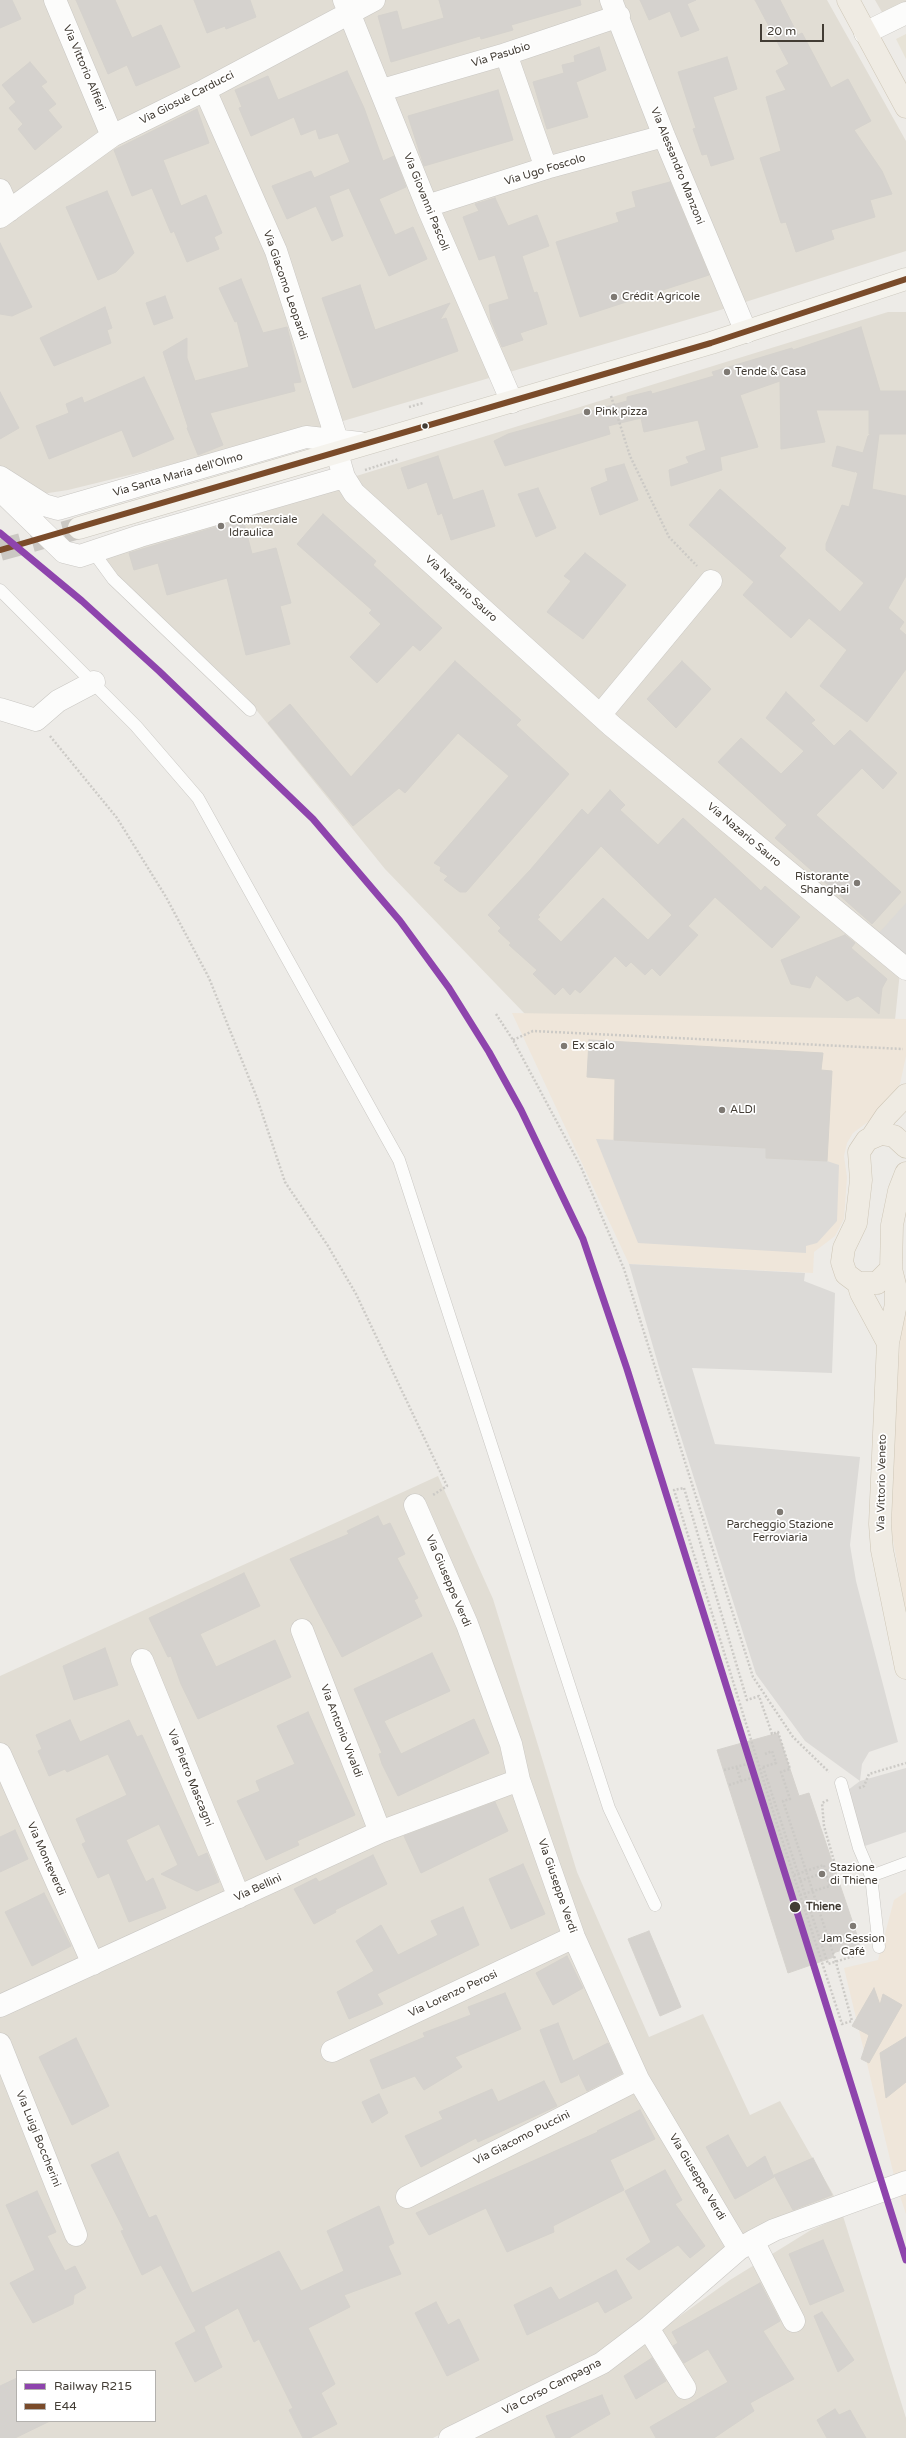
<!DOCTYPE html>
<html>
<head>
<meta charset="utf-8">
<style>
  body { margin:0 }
  #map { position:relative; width:906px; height:2438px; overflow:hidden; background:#edebe7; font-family:"Varela Round",sans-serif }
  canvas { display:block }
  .legend { position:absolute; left:16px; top:2370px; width:140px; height:52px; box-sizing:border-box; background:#fff; border:1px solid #b3b1ae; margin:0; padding:5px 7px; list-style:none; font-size:12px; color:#423c34 }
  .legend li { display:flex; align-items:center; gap:8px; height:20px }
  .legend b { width:20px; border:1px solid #b3b1ae }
  .scale { position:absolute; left:760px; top:24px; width:64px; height:18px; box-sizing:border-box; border:2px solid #423c34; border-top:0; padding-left:5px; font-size:12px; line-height:14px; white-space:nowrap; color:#423c34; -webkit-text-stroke:3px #fff; paint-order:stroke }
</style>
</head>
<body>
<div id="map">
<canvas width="906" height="2438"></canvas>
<ul class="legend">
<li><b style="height:5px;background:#8e44ad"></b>Railway R215</li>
<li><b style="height:5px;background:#7a4b2a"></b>E44</li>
</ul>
<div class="scale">20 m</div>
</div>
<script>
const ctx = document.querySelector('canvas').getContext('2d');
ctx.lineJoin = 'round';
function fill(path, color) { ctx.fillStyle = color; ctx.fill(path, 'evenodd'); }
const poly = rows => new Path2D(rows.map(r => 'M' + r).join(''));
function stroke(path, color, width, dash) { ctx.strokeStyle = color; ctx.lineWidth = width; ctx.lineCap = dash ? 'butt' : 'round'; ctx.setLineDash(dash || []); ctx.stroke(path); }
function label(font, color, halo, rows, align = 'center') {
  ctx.font = font + ' "Varela Round",sans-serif'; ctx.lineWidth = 3.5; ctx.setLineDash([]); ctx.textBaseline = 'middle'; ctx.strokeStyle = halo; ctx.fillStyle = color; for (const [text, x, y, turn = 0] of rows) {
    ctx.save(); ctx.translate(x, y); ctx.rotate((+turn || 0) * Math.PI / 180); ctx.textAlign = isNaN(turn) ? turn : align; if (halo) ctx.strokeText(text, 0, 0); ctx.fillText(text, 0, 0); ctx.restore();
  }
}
const residential = poly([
  [0,0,827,0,906,141,906,251,717,311,309,431,68,490,42,494,0,487],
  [875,0,906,0,906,13,887,21],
  [888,312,906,312,906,913,895,1020,525,1014,385,869,245,696,97,556],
  [438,1476,493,1599,577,1872,649,2037,703,2014,750,2115,780,2101,833,2194,840,2211,793,2228,589,2360,433,2438,0,2438,0,1676],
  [17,2371,155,2371,155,2421,17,2421],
  [843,2216,906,2418,906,2438,463,2438,605,2370,730,2280,811,2230]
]);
const commercial = poly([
  [512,1013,906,1019,906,1056,900,1084,888,1103,876,1116,853,1133,847,1143,844,1156,847,1177,844,1219,835,1236,814,1252,813,1273,629,1264],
  [906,1315,906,1613,892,1534,890,1479,902,1317],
  [906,1892,906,2214,896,2184,844,1968,878,1960,894,1900]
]);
const education = poly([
  [906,34,906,59,896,39]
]);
const parking = poly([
  [906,903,906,957,879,933],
  [596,1139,766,1147,766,1158,827,1161,839,1165,837,1221,817,1243,806,1246,806,1253,638,1243],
  [629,1264,805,1273,804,1281,835,1293,832,1373,692,1368,715,1444,860,1457,850,1545,856,1581,898,1742,869,1752,862,1764,860,1781,906,1768,906,1832,859,1848,844,1793,860,1781,805,1741,756,1674,661,1374]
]);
const building = poly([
  [0,0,12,0,21,19,0,28,0,0],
  [76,0,115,0,132,38,161,25,180,67,136,86,127,65,108,74,76,0],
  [194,0,250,0,256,17,226,29,225,26,207,33,194,0],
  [439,0,580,0,581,5,511,25,513,30,481,39,480,36,391,62,378,16,397,11,402,30,444,18,439,0],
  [640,0,696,0,687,4,699,30,681,37,670,11,649,20,640,0],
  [755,0,780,0,798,35,802,33,831,88,848,79,871,121,854,130,882,171,892,194,870,200,875,217,831,230,834,239,796,252,786,222,781,223,760,158,781,151,766,97,786,90,776,71,789,64,755,0],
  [599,47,606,70,576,82,588,117,547,129,533,82,564,73,562,65,575,62,574,56,599,47],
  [727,57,737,89,713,97,734,159,711,166,707,154,702,155,693,129,696,128,678,72,727,57],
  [30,62,47,82,41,86,56,104,48,110,62,127,35,150,18,129,23,124,9,108,16,102,2,85,30,62],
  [347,71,364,108,383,161,394,156,406,187,379,199,395,235,413,227,427,259,389,276,349,188,329,196,343,236,332,241,316,206,287,219,272,186,311,171,314,178,350,162,338,133,319,139,316,129,301,135,294,117,251,136,239,108,242,107,235,90,268,76,278,100,347,71],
  [498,90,513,140,424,166,408,116,498,90],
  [197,109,209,143,163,160,181,206,206,195,222,233,214,237,219,249,187,262,174,231,171,233,152,188,132,196,114,150,197,109],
  [670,182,709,275,580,317,556,242,619,222,616,213,636,207,632,192,670,182],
  [107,191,134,253,116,272,98,280,66,207,107,191],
  [495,198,508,226,537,215,549,246,522,256,534,293,537,292,547,324,520,333,523,340,502,347,491,320,489,305,509,299,495,255,479,260,463,217,479,211,475,204,495,198],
  [0,243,32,307,12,316,0,314,0,243],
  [241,279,263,333,287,327,301,382,293,383,295,391,210,413,223,445,198,455,187,428,188,427,163,352,187,338,187,358,195,381,249,367,237,321,235,322,219,288,241,279],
  [360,285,375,330,450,303,440,320,446,318,458,351,353,388,322,298,360,285],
  [165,296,173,318,154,325,146,303,165,296],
  [105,307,112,328,107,330,111,343,54,366,40,338,105,307],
  [861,327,880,391,906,391,906,434,879,434,872,489,906,496,906,576,888,608,904,622,899,629,906,635,906,669,867,722,820,686,847,650,809,618,791,638,743,595,754,582,689,525,720,489,786,548,779,556,840,612,864,583,826,550,826,544,842,505,849,507,858,473,856,472,857,469,855,472,832,466,837,446,863,453,868,436,871,434,869,434,869,410,816,410,825,442,781,449,780,381,740,395,758,447,720,457,722,470,671,486,669,470,689,463,686,457,706,450,698,420,644,432,641,418,608,426,610,434,505,466,494,441,508,434,627,401,627,397,651,391,652,394,714,376,712,372,792,348,793,350,861,327],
  [144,377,174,439,133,457,122,430,49,459,36,426,69,413,66,404,82,397,84,403,144,377],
  [0,392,19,428,0,439,0,392],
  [438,456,453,500,483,490,495,526,451,540,442,513,438,515,427,482,408,489,401,468,438,456],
  [624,464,638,500,600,515,591,488,608,481,605,469,624,464],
  [538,488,556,528,536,537,518,494,538,488],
  [323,514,376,561,373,565,442,628,420,651,413,645,377,683,350,657,381,624,369,613,372,610,297,544,323,514],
  [243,519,252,554,276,548,291,603,280,606,290,644,246,655,227,578,167,595,158,563,134,570,129,553,243,519],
  [585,553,626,585,583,639,547,612,571,581,564,576,585,553],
  [455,661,521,720,516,725,569,774,466,892,460,892,444,880,448,876,440,871,441,867,434,863,509,776,458,733,405,793,399,788,353,826,268,723,290,704,351,777,455,661],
  [682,661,711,689,676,728,647,699,682,661],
  [786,692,815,720,811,723,834,746,850,730,897,773,883,789,862,768,816,815,901,892,872,924,775,838,787,825,718,762,741,738,781,774,804,751,766,718,786,692],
  [610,790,625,805,620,810,658,845,683,818,761,891,765,886,800,917,772,948,715,897,688,926,698,935,660,976,652,968,645,975,631,962,626,967,615,956,580,993,575,989,570,995,563,987,555,995,533,974,537,970,509,945,511,943,498,931,501,928,488,915,531,869,582,809,588,815,610,790],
  [601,846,672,915,648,940,603,898,561,942,537,919,540,917,538,915,601,846],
  [845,935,855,943,851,948,887,979,882,988,879,1014,858,996,847,1001,816,975,810,988,791,984,781,960,845,935],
  [589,1040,823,1053,821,1070,832,1071,827,1161,766,1158,766,1148,614,1140,615,1079,587,1077,589,1040],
  [378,1516,383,1526,390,1523,405,1554,397,1558,418,1598,414,1600,422,1616,342,1657,290,1559,349,1534,347,1531,378,1516],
  [244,1573,260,1606,200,1634,216,1667,275,1640,291,1677,198,1719,181,1684,171,1656,168,1657,149,1618,244,1573],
  [105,1648,118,1685,74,1700,63,1666,105,1648],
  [432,1653,450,1691,384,1721,401,1754,474,1719,489,1753,398,1796,382,1764,379,1754,382,1753,354,1689,432,1653],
  [308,1712,355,1815,297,1841,299,1845,266,1860,237,1801,260,1791,256,1781,295,1764,277,1726,308,1712],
  [70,1720,80,1742,129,1720,137,1737,142,1735,198,1857,207,1853,219,1882,197,1891,161,1874,178,1865,159,1824,126,1840,146,1882,153,1878,166,1908,129,1922,109,1873,98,1878,82,1844,86,1842,76,1819,127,1795,108,1754,67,1772,65,1769,49,1776,38,1751,42,1749,36,1735,70,1720],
  [778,1733,799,1796,809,1793,860,1944,833,1953,834,1957,788,1973,717,1750,778,1733],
  [495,1802,508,1831,421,1873,404,1836,495,1802],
  [15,1830,28,1859,0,1872,0,1837,15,1830],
  [373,1855,387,1884,335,1910,336,1912,314,1924,294,1889,316,1878,319,1882,373,1855],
  [523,1864,545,1914,511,1929,489,1879,523,1864],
  [44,1893,71,1946,32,1966,5,1912,44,1893],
  [463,1907,479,1945,377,1994,383,2004,349,2019,337,1992,374,1971,356,1941,381,1925,398,1955,438,1935,431,1921,463,1907],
  [649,1931,681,2007,660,2016,628,1939,649,1931],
  [567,1956,583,1988,553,2005,536,1973,567,1956],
  [874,1988,880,2005,883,1994,902,2005,869,2063,861,2059,869,2035,852,2026,874,1988],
  [505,1993,521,2029,455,2057,462,2067,424,2090,415,2076,382,2089,370,2060,425,2037,423,2033,471,2015,468,2007,505,1993],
  [558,2023,573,2061,608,2043,622,2073,587,2091,575,2066,578,2075,561,2083,540,2030,558,2023],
  [906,2037,906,2082,886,2098,880,2053,906,2037],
  [76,2038,109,2106,72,2125,39,2057,76,2038],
  [544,2081,557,2106,478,2142,476,2138,421,2167,405,2136,443,2119,439,2112,492,2089,498,2102,544,2081],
  [379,2094,388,2113,372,2123,362,2102,379,2094],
  [640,2110,655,2139,610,2160,624,2190,553,2226,554,2232,507,2252,486,2208,429,2235,416,2213,598,2132,597,2131,640,2110],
  [728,2135,747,2168,765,2156,774,2177,735,2199,706,2147,728,2135],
  [118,2152,149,2218,156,2215,192,2293,279,2251,301,2291,344,2271,327,2231,379,2206,394,2243,388,2246,401,2274,344,2295,350,2307,308,2328,335,2384,321,2393,337,2424,310,2438,303,2438,289,2410,293,2408,259,2339,254,2342,238,2308,196,2331,161,2265,142,2275,121,2231,124,2230,91,2165,118,2152],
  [813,2158,832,2195,793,2210,774,2175,813,2158],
  [665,2170,682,2200,675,2204,705,2246,690,2258,678,2245,639,2270,626,2259,651,2242,625,2191,665,2170],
  [37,2191,56,2232,47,2236,65,2271,75,2266,86,2288,74,2295,73,2304,33,2323,10,2283,35,2270,6,2205,37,2191],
  [823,2240,844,2291,810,2305,789,2254,823,2240],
  [616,2270,632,2298,605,2313,598,2301,527,2335,514,2305,551,2287,559,2300,616,2270],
  [760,2283,780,2321,763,2331,794,2379,750,2403,754,2411,714,2438,656,2438,650,2427,728,2382,708,2349,684,2363,673,2346,678,2343,672,2332,760,2283],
  [436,2302,448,2325,459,2319,479,2360,447,2376,415,2313,436,2302],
  [822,2312,854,2360,838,2372,814,2316,822,2312],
  [204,2327,222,2367,195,2382,175,2343,204,2327],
  [652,2358,666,2381,636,2399,624,2376,652,2358],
  [17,2378,17,2421,50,2421,15,2438,0,2438,0,2386,17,2378],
  [602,2395,610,2414,569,2438,556,2438,546,2416,602,2395],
  [835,2409,839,2415,850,2410,866,2438,827,2438,817,2420,835,2409]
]);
const secondaryTunnel = poly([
  [0,550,79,528]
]);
const path = poly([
  [611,396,630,456,669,537,697,566],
  [409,407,423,403],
  [365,470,399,459],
  [50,736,117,818,166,897,209,978,257,1098,285,1182,328,1246,356,1294,447,1486,433,1495],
  [496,1014,513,1040,581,1167,624,1269,753,1677,793,1737,829,1772],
  [513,1040,533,1031,903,1049],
  [684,1488,747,1700,759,1696,772,1734,778,1732,790,1769,781,1772,790,1799,783,1801,835,1959,852,2021,842,2024,777,1824,674,1490,684,1488],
  [763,1767,828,1964,864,1953],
  [763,1767,776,1763,772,1751,765,1754],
  [737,1768,741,1781],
  [724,1770,747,1764],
  [729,1785,751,1778],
  [859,1788,864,1786,869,1774,906,1763],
  [828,1800,822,1803,824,1826,836,1868],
  [794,1875,824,1865,825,1871],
  [800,1881,826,1872],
  [800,1895,830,1886,825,1871,843,1865]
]);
const service = poly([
  [94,553,113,579,250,710],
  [0,590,136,726,198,798,399,1160,609,1808,655,1905],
  [841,1783,859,1848,871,1876,906,1863],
  [871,1876,879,1947]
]);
const minor = poly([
  [55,0,112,136],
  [344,0,427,206,512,402],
  [611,0,664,136,746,332],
  [865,33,906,13],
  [506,54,546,168],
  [205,90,276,251,337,440],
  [382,90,506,54,619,16],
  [0,190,9,211],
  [427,206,546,168,664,136],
  [0,217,112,136,205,90,374,0],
  [337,453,344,477,354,493,612,726,906,969],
  [0,477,44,505,58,509,306,437,360,443],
  [0,490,64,552,80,556,140,536,344,477],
  [0,709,36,720,58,701,94,682],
  [600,715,711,581],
  [415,1505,467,1624,511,1744,519,1780,574,1937,638,2079,739,2249],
  [302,1630,380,1832],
  [142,1660,239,1897],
  [0,1754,93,1964],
  [0,2006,380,1832,519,1780],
  [0,2044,76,2235],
  [332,2051,574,1937],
  [407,2197,638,2079],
  [753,2241,794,2321],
  [648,2328,685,2388],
  [450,2438,602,2363,648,2328,739,2249,753,2241,774,2230,906,2182]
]);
const secondary = poly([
  [79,528,711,343,906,279]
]);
const primary = poly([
  [848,0,906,107],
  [872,1137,886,1116,906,1095],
  [906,1147,894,1136,881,1134,867,1140,859,1152,861,1180,856,1223,844,1248,842,1262,846,1274,858,1283,877,1283,891,1269,892,1225,899,1191,906,1173],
  [891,1269,896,1289,896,1304,888,1343,880,1524,882,1550,906,1668],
  [858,1283,861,1293,888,1343]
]);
const bus1 = poly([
  [0,550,711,343,906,279]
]);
const rail1 = poly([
  [0,533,82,601,159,671,313,819,400,921,449,988,489,1052,521,1110,583,1239,627,1369,906,2260]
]);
const markers = [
  [614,297,4,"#7e7973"],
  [727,372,4,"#7e7973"],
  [587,412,4,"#7e7973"],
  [425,426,3.5,"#423c34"],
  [221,526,4,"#7e7973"],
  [857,883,4,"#7e7973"],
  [564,1046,4,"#7e7973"],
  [722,1110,4,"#7e7973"],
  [780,1512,4,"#7e7973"],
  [822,1874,4,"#7e7973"],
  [795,1907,6,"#423c34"],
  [853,1926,4,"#7e7973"]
];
const streetNames = [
  ["Via Pasubio",501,55,-17],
  ["Via Vittorio Alfieri",84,68,67],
  ["Via Giosuè Carducci",187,98,-27],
  ["Via Alessandro Manzoni",677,166,68],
  ["Via Ugo Foscolo",545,170,-17],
  ["Via Giovanni Pascoli",426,202,68],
  ["Via Giacomo Leopardi",285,285,71],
  ["Via Santa Maria dell'Olmo",178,475,-16],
  ["Via Nazario Sauro",461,589,42],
  ["Via Nazario Sauro",744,835,40],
  ["Via Vittorio Veneto",882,1483,-89],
  ["Via Giuseppe Verdi",448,1581,67],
  ["Via Antonio Vivaldi",341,1731,69],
  ["Via Pietro Mascagni",190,1778,68],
  ["Via Monteverdi",46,1859,66],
  ["Via Giuseppe Verdi",557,1886,71],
  ["Via Bellini",258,1888,-25],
  ["Via Lorenzo Perosi",453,1994,-25],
  ["Via Giacomo Puccini",522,2138,-27],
  ["Via Luigi Boccherini",38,2139,68],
  ["Via Giuseppe Verdi",697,2177,59],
  ["Via Corso Campagna",552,2387,-27]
];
const poiNames = [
  ["Crédit Agricole",622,297],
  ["Tende & Casa",735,372],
  ["Pink pizza",595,412],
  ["Commerciale",229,520],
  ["Idraulica",229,533],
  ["Ristorante",849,877,"right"],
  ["Shanghai",849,890,"right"],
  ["Ex scalo",572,1046],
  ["ALDI",730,1110],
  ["Parcheggio Stazione",780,1525,"center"],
  ["Ferroviaria",780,1538,"center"],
  ["Stazione",830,1868],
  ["di Thiene",830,1881],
  ["Jam Session",853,1939,"center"],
  ["Café",853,1952,"center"]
];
const stopNames = [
  ["Thiene",806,1907]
];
fill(residential, '#e1ddd4');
fill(commercial, '#efe6da');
fill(education, '#e7e3d7');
fill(parking, '#dcdad7');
fill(building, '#d5d2ce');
stroke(building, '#d5d2cd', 1);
stroke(secondaryTunnel, '#cbc8c3', 22, [22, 11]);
stroke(service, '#c9c7c3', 13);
stroke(minor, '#c9c7c3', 23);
stroke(secondary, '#ccc8be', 23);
stroke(primary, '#cec6b6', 23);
stroke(path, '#cccac6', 2.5, [2, 2]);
stroke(service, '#fcfcfb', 12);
stroke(minor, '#fcfcfb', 22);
stroke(secondary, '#f5f3ed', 22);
stroke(primary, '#efebe3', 22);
stroke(bus1, '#7a4b2a', 6);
stroke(rail1, '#8e44ad', 7);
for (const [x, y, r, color] of markers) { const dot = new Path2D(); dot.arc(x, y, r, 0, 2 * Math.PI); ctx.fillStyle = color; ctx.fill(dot); stroke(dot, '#fff', 1.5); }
label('11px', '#423c34', '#fff', streetNames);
label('11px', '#423c34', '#fff', poiNames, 'left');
label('bold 11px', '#423c34', '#fff', stopNames, 'left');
</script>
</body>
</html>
